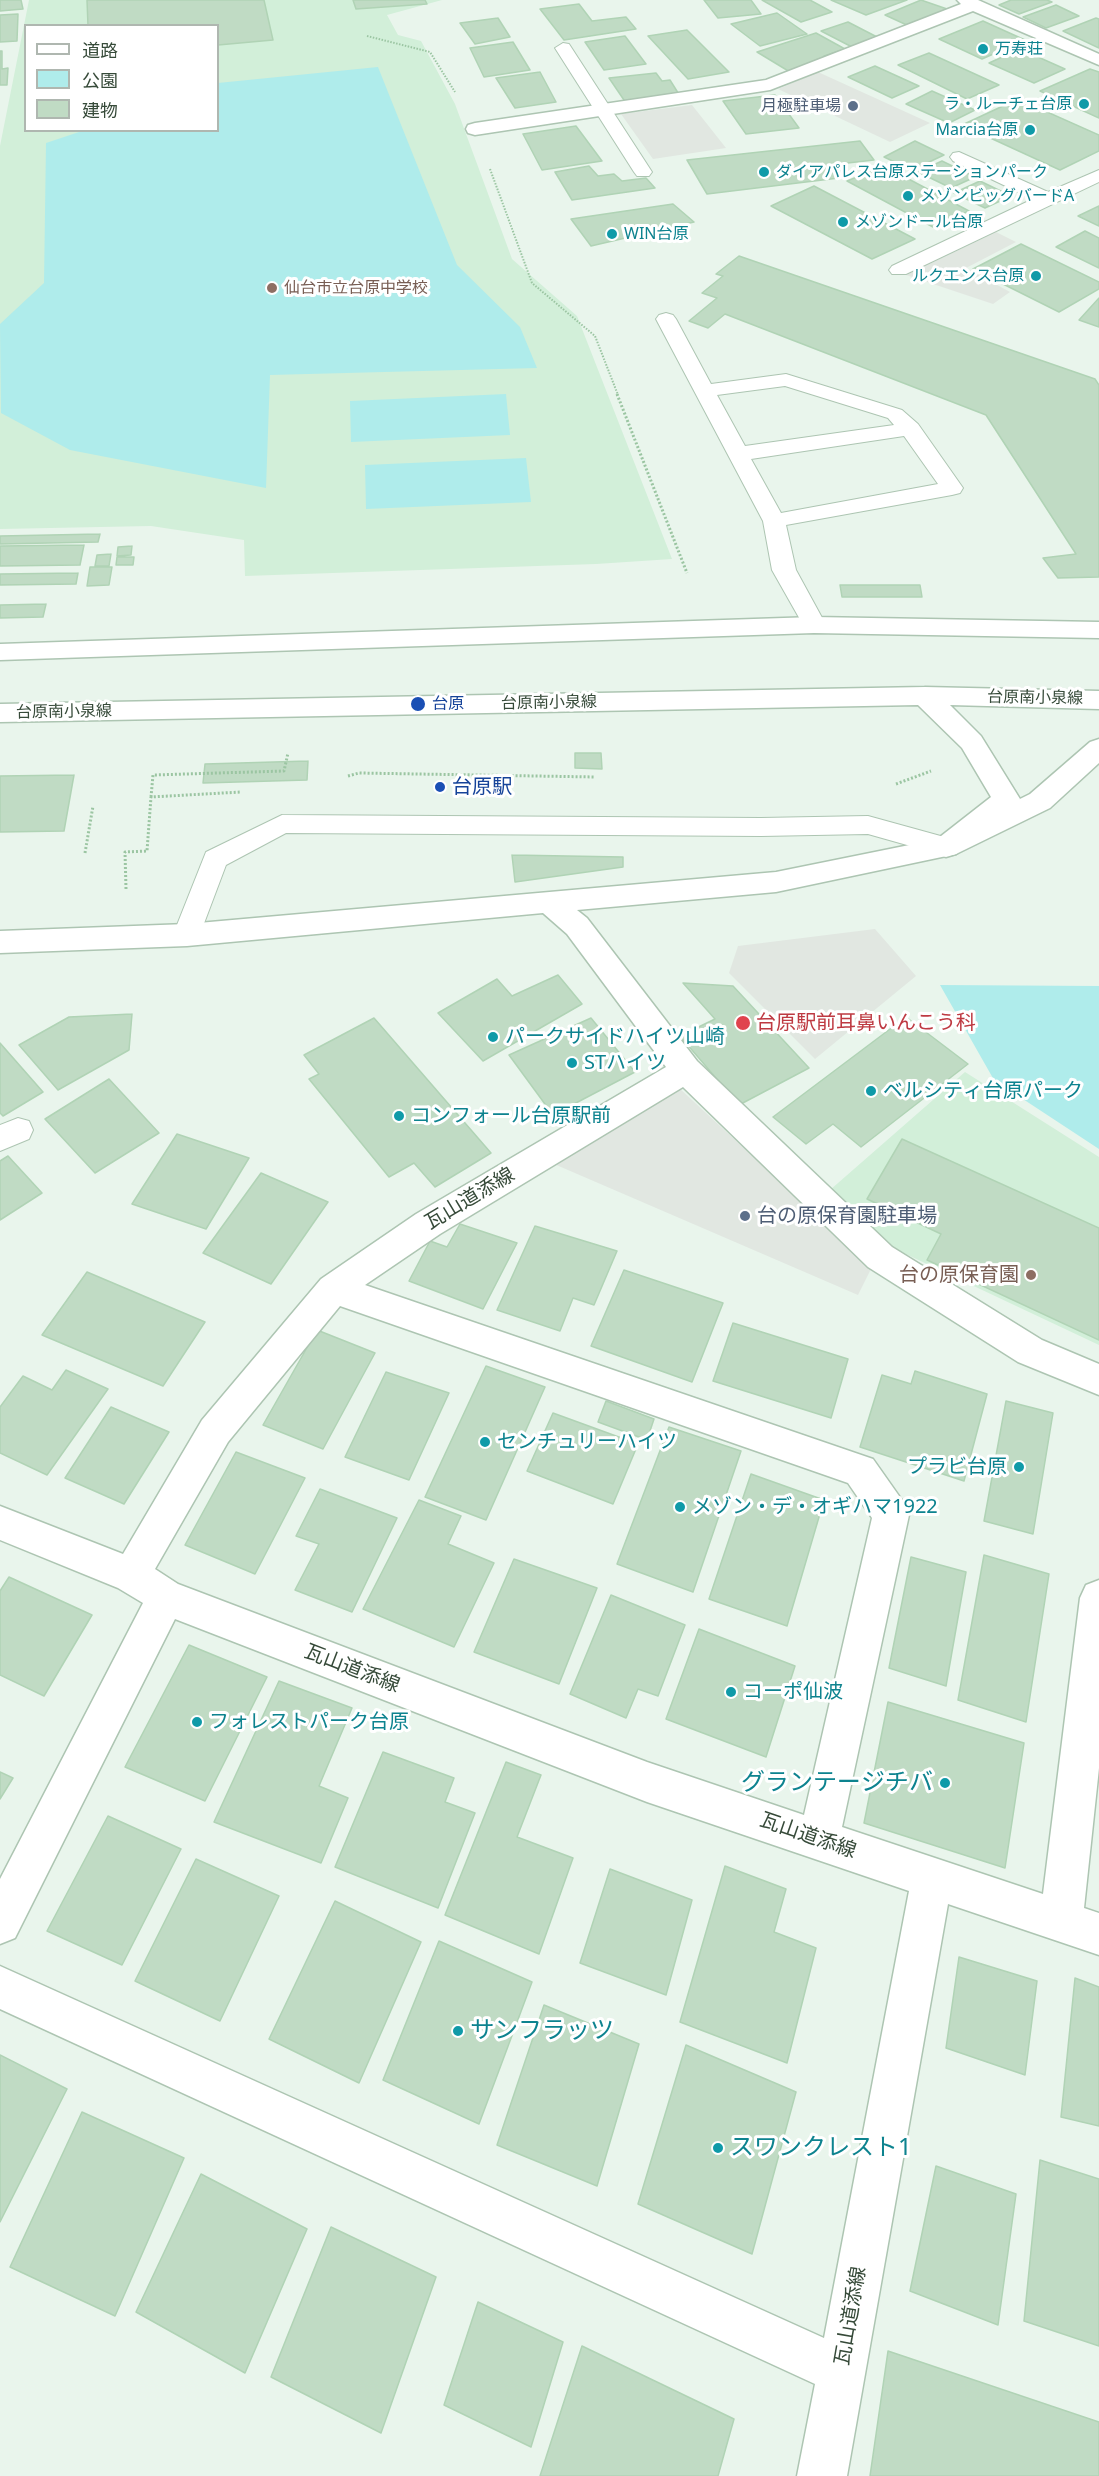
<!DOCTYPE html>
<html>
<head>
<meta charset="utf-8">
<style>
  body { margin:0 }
  #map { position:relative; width:1099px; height:2476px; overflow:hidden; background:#e9f5ec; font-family:"Noto Sans","Noto Sans JP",sans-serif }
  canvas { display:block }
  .legend { position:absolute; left:24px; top:24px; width:195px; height:108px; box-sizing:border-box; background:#fff; border:2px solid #afb7b0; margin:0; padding:8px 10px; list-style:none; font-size:18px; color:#364a39 }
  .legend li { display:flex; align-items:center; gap:12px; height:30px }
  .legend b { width:30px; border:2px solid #afb7b0 }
</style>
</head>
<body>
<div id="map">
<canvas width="1099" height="2476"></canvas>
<ul class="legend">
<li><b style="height:8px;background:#fff"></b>道路</li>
<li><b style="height:16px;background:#afeceb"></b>公園</li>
<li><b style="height:16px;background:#c0dbc4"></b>建物</li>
</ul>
</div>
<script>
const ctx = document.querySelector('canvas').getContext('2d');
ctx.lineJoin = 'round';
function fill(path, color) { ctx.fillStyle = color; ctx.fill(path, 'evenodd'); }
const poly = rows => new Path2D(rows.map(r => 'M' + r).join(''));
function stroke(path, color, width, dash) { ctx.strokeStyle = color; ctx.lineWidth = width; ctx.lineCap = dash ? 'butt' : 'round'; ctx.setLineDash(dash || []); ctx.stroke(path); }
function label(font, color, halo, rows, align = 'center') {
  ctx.font = font + ' "Noto Sans","Noto Sans JP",sans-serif'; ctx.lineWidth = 6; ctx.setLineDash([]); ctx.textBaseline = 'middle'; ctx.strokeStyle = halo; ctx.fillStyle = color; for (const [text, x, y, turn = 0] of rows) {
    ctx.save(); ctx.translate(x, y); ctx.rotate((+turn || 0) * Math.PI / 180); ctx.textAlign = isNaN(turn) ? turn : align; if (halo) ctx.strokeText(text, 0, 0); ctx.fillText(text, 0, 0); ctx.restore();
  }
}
const education = poly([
  [29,0,442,0,387,15,398,35,421,41,455,104,512,259,577,316,672,559,596,564,245,576,244,540,151,526,0,529,0,146],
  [26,26,218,26,218,130,26,130],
  [965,1072,1099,1157,1099,1345,893,1248,830,1190]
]);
const green = poly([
  [378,67,457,265,520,327,537,368,270,375,266,488,70,450,1,413,0,324,44,283,46,143,82,131,218,130,218,83],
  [506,394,510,435,351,442,350,401],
  [526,458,531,502,366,509,365,465],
  [940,985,1099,986,1099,1149,994,1080]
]);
const parking = poly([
  [818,72,930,123,890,142,778,89],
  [692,105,726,148,653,159,621,114],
  [996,232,1016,242,966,268,1010,292,993,304,906,275],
  [875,929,916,976,815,1059,729,973,738,946],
  [678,1087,872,1267,858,1295,554,1164]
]);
const building = poly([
  [0,0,21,0,23,9,0,11,0,0],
  [87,0,264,0,273,40,218,45,218,26,88,26,87,0],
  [353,0,425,0,427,4,356,9,353,0],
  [704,0,751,0,761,14,718,18,704,0],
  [762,0,810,0,832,12,801,22,762,0],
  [831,0,907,0,866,15,831,0],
  [921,0,950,10,909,26,885,15,921,0],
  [1011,0,1047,0,1052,2,1019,14,999,5,1011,0],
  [579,4,592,21,626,17,636,29,564,40,540,9,579,4],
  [1056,5,1079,16,1046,28,1023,17,1056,5],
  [777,13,807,34,760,46,731,24,777,13],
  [18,14,17,41,0,42,0,15,18,14],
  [498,18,510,37,475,44,460,23,498,18],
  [1096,18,1099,19,1099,48,1063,31,1096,18],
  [983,21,1025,40,982,59,939,39,983,21],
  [848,22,879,38,852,47,821,31,848,22],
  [687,30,729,72,688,79,648,36,687,30],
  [816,33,845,49,824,56,828,59,790,72,757,52,816,33],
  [625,36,646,64,604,70,585,42,625,36],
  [513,42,530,70,484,77,470,48,513,42],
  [1020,49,1065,69,1034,83,989,63,1020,49],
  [0,51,2,51,2,69,8,68,7,85,0,85,0,51],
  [929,53,999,85,967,99,898,65,929,53],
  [875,66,919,86,892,98,848,77,875,66],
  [1090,69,1099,72,1099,118,1040,91,1090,69],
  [540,72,556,102,515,108,496,78,540,72],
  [656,73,662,81,670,80,680,96,626,103,609,78,656,73],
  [932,91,975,110,949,123,906,104,932,91],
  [775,95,799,128,746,134,723,101,775,95],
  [1018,99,1099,135,1099,151,1060,170,962,125,1018,99],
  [576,126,602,161,542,170,523,134,576,126],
  [860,141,874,160,830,165,839,178,707,194,687,160,860,141],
  [915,141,944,155,912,170,884,157,915,141],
  [942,161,975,177,951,188,918,172,942,161],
  [589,166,598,176,614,174,622,181,646,178,655,188,572,200,555,172,589,166],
  [884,166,969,211,933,227,847,181,884,166],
  [980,181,1011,196,985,208,954,193,980,181],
  [814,186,915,239,872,259,771,206,814,186],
  [673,204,694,222,591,246,571,219,673,204],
  [1099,206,1099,226,1078,216,1099,206],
  [1085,231,1099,238,1099,268,1056,247,1085,231],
  [1021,244,1099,282,1099,289,1059,312,973,269,1021,244],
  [739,256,1095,379,1099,385,1099,577,1058,578,1043,558,1076,554,986,415,725,314,708,328,689,321,717,298,702,293,723,276,716,274,739,256],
  [1099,298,1099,327,1079,320,1099,298],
  [100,534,98,542,0,544,0,536,100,534],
  [84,545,80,565,0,566,0,546,84,545],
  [132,546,131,555,117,556,118,547,132,546],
  [111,554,109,566,95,566,97,555,111,554],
  [117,557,134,557,133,565,116,565,117,557],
  [90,567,112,567,109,585,87,586,90,567],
  [78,573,76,584,0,585,0,574,78,573],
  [840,585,920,585,922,597,842,597,840,585],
  [46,604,43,617,0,618,0,605,46,604],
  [575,753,601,753,602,769,575,768,575,753],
  [308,761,307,780,203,783,205,764,308,761],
  [74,775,64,831,0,832,0,776,74,775],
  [512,855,623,857,623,867,515,882,512,855],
  [558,975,582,1004,483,1061,438,1013,497,979,512,996,558,975],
  [683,983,733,986,809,1068,739,1105,680,1036,715,1019,683,983],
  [132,1014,129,1050,58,1090,19,1045,69,1017,132,1014],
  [906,1017,968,1064,861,1147,833,1124,806,1144,773,1117,906,1017],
  [374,1018,491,1153,435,1187,414,1163,389,1177,309,1079,319,1074,304,1055,374,1018],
  [591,1018,635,1072,553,1115,509,1055,591,1018],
  [0,1043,43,1092,3,1116,0,1113,0,1043],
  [109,1079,159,1133,95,1173,45,1119,109,1079],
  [177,1134,249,1158,206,1229,132,1204,177,1134],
  [902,1139,1099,1228,1099,1340,927,1260,941,1234,867,1199,902,1139],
  [8,1156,42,1193,0,1220,0,1161,8,1156],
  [261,1173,328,1202,271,1284,203,1253,261,1173],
  [460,1224,517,1243,483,1309,409,1281,430,1241,447,1247,460,1224],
  [535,1226,617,1251,594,1305,573,1298,560,1331,497,1310,535,1226],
  [624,1270,723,1303,692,1382,591,1346,624,1270],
  [87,1272,205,1322,163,1386,42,1335,87,1272],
  [733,1323,848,1359,831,1418,713,1381,733,1323],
  [317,1330,375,1353,323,1449,263,1425,317,1330],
  [486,1366,545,1387,486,1520,425,1497,486,1366],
  [66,1370,108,1389,47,1475,0,1453,0,1407,23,1376,52,1390,66,1370],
  [915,1371,987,1394,964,1481,860,1447,882,1375,911,1384,915,1371],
  [386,1372,449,1393,409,1480,345,1457,386,1372],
  [606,1401,654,1419,647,1440,598,1422,606,1401],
  [1006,1401,1053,1413,1033,1534,984,1521,1006,1401],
  [111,1407,169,1432,124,1504,65,1478,111,1407],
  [553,1413,638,1444,613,1504,527,1471,553,1413],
  [669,1427,741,1451,693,1592,617,1564,669,1427],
  [236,1452,305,1478,255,1574,185,1545,236,1452],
  [751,1474,824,1500,787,1626,709,1599,751,1474],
  [320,1489,397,1518,352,1612,295,1590,319,1544,296,1536,320,1489],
  [419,1500,461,1516,448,1544,494,1563,454,1647,363,1609,419,1500],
  [984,1555,1049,1574,1026,1722,958,1700,984,1555],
  [911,1557,966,1572,946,1686,889,1668,911,1557],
  [514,1559,597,1588,559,1684,474,1652,514,1559],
  [9,1577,92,1615,44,1696,0,1675,0,1591,9,1577],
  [611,1595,685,1625,658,1696,638,1689,626,1718,570,1694,611,1595],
  [699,1629,795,1666,766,1757,666,1719,699,1629],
  [189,1645,267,1677,205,1801,125,1767,189,1645],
  [279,1681,352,1708,319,1786,348,1798,321,1863,214,1822,279,1681],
  [888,1702,1024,1743,1005,1868,864,1823,888,1702],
  [383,1752,454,1778,445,1802,475,1813,438,1908,335,1867,383,1752],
  [506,1762,541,1775,517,1837,573,1858,539,1954,445,1915,506,1762],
  [0,1772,13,1778,0,1799,0,1772],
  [108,1816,181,1849,122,1965,47,1931,108,1816],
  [196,1859,279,1896,220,2021,135,1981,196,1859],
  [725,1866,786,1889,774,1932,816,1948,787,2063,680,2022,725,1866],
  [610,1869,692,1900,666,1995,580,1963,610,1869],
  [335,1901,421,1942,359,2083,269,2039,335,1901],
  [439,1941,532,1982,479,2124,383,2080,439,1941],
  [959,1957,1037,1981,1025,2075,946,2048,959,1957],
  [1075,1978,1099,1987,1099,2126,1061,2117,1075,1978],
  [544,2005,639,2044,597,2186,497,2145,544,2005],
  [686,2045,796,2092,752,2254,638,2204,686,2045],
  [0,2055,67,2089,0,2222,0,2055],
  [82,2112,184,2158,115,2316,10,2267,82,2112],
  [1040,2160,1099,2179,1099,2346,1024,2321,1040,2160],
  [936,2166,1016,2194,998,2325,910,2291,936,2166],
  [201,2174,307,2229,245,2373,136,2312,201,2174],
  [331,2227,436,2277,381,2433,271,2377,331,2227],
  [478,2302,563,2342,531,2447,444,2405,478,2302],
  [582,2346,734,2419,718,2476,540,2476,582,2346],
  [888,2351,1099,2422,1099,2476,870,2476,888,2351]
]);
const pathFar1 = poly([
  [367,36,430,52,455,92],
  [490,169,532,283,595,336,618,395]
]);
const path = poly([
  [617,394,687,573],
  [348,776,359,773,595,777],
  [896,784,931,771],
  [151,797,153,775,284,771,288,753],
  [85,853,93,806],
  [126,889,125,852,147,851,151,797,241,792]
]);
const service = poly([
  [563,43,569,44,652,172,649,176,637,176,634,172,555,48,563,43],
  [959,152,1048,192,1099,170,1099,182,906,274,892,274,889,270,892,266,1033,199,953,161,950,157,953,153,959,152],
  [666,313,673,315,676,319,711,384,786,374,902,410,918,424,963,488,960,493,952,495,786,525,796,570,826,625,822,630,814,633,806,630,772,570,763,521,656,319,659,315,666,313],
  [785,386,888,418,894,425,745,446,717,395,785,386],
  [904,436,938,484,781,513,751,459,904,436],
  [282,815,761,818,868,816,955,840,959,847,955,854,946,856,868,834,761,836,286,833,226,865,197,942,187,945,177,942,173,935,206,852,282,815],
  [18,1118,29,1121,33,1130,29,1139,0,1151,0,1125,18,1118]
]);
const minor = poly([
  [957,0,978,0,1099,54,1099,65,973,11,770,90,475,135,468,133,466,129,468,125,475,123,766,80,961,4,957,0],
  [1099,739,1099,763,1050,808,956,854,776,892,577,910,587,918,697,1061,892,1247,1042,1340,1099,1364,1099,1395,1018,1362,868,1267,683,1087,440,1234,365,1285,873,1459,904,1503,909,1515,842,1827,1043,1894,1080,1598,1086,1585,1099,1580,1099,1768,1084,1908,1099,1913,1099,1955,948,1904,847,2476,797,2476,815,2384,0,2009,0,1966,824,2338,909,1891,647,1802,175,1619,15,1938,0,1944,0,1879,143,1603,118,1588,0,1540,0,1506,123,1554,202,1420,321,1279,416,1214,666,1067,567,934,543,913,187,946,0,953,0,931,187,924,776,872,939,839,1030,794,1090,742,1099,739],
  [340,1306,848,1483,872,1518,804,1815,647,1762,178,1584,155,1569,228,1442,340,1306]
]);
const tertiary = poly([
  [814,617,1099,622,1099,638,814,633,0,660,0,644,814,617],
  [925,687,1099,691,1099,709,950,705,981,736,1020,799,1016,806,956,854,946,857,936,854,932,847,936,840,991,797,962,748,918,705,0,722,0,704,925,687]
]);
const markers = [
  [983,49,6,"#0f9aa8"],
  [1084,104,6,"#0f9aa8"],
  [853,106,6,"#5c6f8a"],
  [1030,130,6,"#0f9aa8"],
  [764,172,6,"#0f9aa8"],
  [908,196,6,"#0f9aa8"],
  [843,222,6,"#0f9aa8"],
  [612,234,6,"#0f9aa8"],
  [1036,276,6,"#0f9aa8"],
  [272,288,6,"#8d6e63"],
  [418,704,8,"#1a4fb4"],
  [440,787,6,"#1a4fb4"],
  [743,1023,8,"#e0444e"],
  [493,1037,6,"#0f9aa8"],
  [572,1063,6,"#0f9aa8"],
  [871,1091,6,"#0f9aa8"],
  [399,1116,6,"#0f9aa8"],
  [745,1216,6,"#5c6f8a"],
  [1031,1275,6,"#8d6e63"],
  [485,1442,6,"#0f9aa8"],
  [1019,1467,6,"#0f9aa8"],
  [680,1507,6,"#0f9aa8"],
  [731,1692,6,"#0f9aa8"],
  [197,1722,6,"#0f9aa8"],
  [945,1783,6,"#0f9aa8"],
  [458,2031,6,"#0f9aa8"],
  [718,2148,6,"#0f9aa8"]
];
const farCulturenames = [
  ["万寿荘",995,49],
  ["ラ・ルーチェ台原",1072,104,"right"],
  ["Marcia台原",1018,130,"right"],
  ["ダイアパレス台原ステーションパーク",776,172],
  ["メゾンビッグバードA",920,196],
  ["メゾンドール台原",855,222],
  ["WIN台原",624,234],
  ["ルクエンス台原",1024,276,"right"]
];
const farServicenames = [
  ["月極駐車場",841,106]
];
const farEducationnames = [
  ["仙台市立台原中学校",284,288]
];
const farStreetnames = [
  ["台原南小泉線",1035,698,1],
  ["台原南小泉線",549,703,-1],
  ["台原南小泉線",64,712,-1]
];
const farTransitnames = [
  ["台原",432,704]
];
const transitNames = [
  ["台原駅",452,787]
];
const healthNames = [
  ["台原駅前耳鼻いんこう科",756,1023]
];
const cultureNames = [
  ["パークサイドハイツ山崎",505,1037],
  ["STハイツ",584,1063],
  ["ベルシティ台原パーク",883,1091],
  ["コンフォール台原駅前",411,1116],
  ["センチュリーハイツ",497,1442],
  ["プラビ台原",1007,1467,"right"],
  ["メゾン・デ・オギハマ1922",692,1507],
  ["コーポ仙波",743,1692],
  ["フォレストパーク台原",209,1722]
];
const streetNames = [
  ["瓦山道添線",470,1199,-31],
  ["瓦山道添線",352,1669,21],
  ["瓦山道添線",808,1836,19],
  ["瓦山道添線",851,2316,-80]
];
const serviceNames = [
  ["台の原保育園駐車場",757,1216]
];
const educationNames = [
  ["台の原保育園",1019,1275]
];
const nearCulturenames = [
  ["グランテージチバ",933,1783,"right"],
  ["サンフラッツ",470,2031],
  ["スワンクレスト1",730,2148]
];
fill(education, '#d2efd9');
fill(green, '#afeceb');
fill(parking, '#e1e7e1');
fill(building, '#c0dbc4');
stroke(building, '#b0d3b5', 1.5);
stroke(service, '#adc5b2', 2);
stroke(minor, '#adc5b2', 3);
stroke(tertiary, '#adc5b2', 3);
stroke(pathFar1, '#9bc5a2', 2, [1.5, 1.5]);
stroke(path, '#9bc5a2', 3, [2, 2]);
fill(service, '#fff');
fill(minor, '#fff');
fill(tertiary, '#fff');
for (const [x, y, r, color] of markers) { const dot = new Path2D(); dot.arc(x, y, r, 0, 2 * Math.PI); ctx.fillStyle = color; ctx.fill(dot); stroke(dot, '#fff', 2); }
label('16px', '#0d838f', '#fff', farCulturenames, 'left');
label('16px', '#4e5e75', '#fff', farServicenames, 'right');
label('16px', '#785e54', '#fff', farEducationnames, 'left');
label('16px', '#364a39', '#fff', farStreetnames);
label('16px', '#164399', '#fff', farTransitnames, 'left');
label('20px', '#164399', '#fff', transitNames, 'left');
label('20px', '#be3a42', '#fff', healthNames, 'left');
label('20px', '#0d838f', '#fff', cultureNames, 'left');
label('20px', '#364a39', '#fff', streetNames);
label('20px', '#4e5e75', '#fff', serviceNames, 'left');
label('20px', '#785e54', '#fff', educationNames, 'right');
label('24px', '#0d838f', '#fff', nearCulturenames, 'left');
</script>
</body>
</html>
